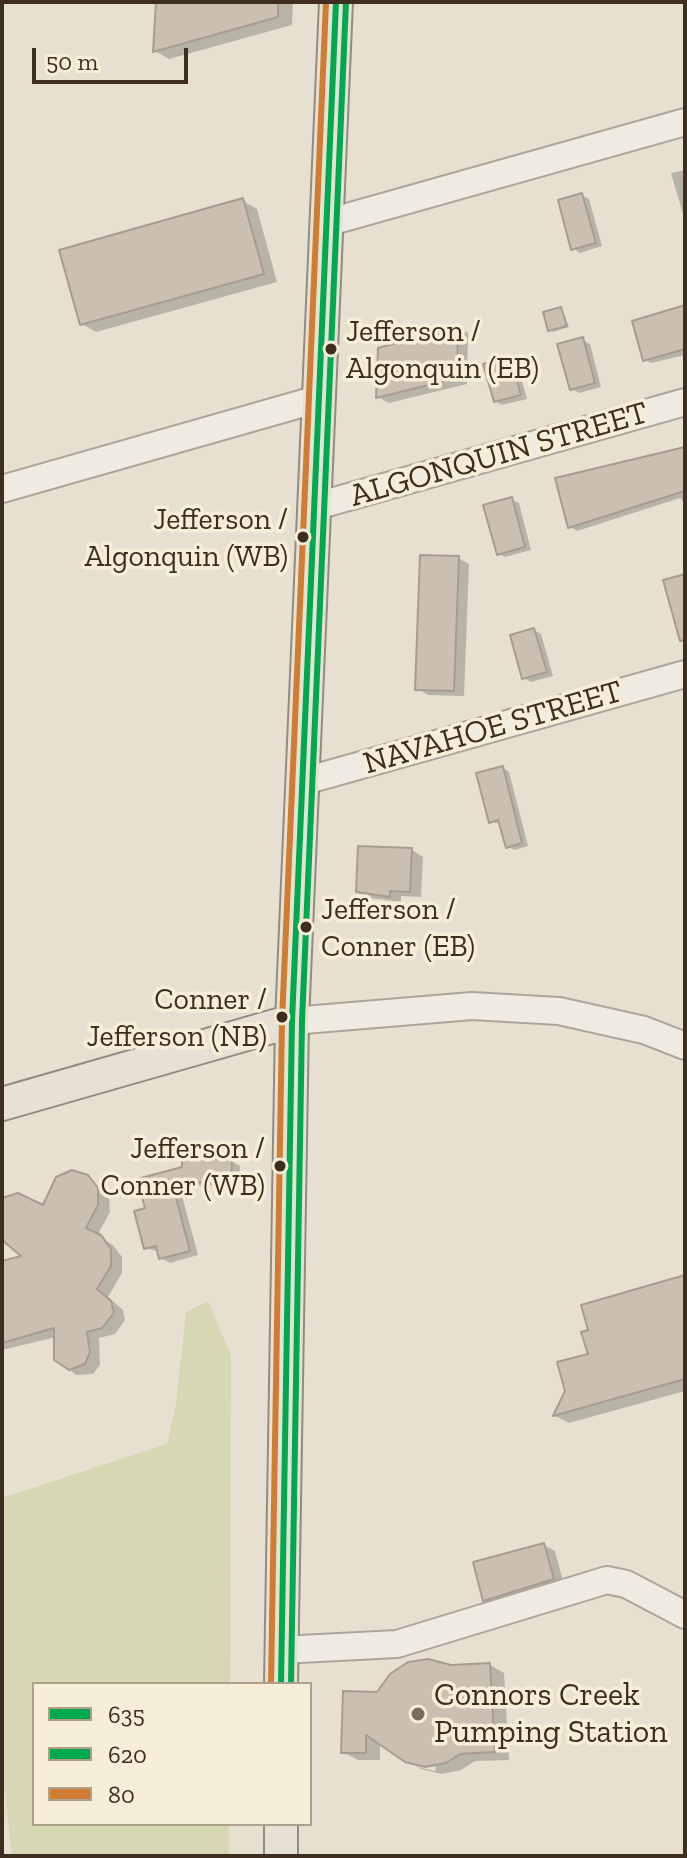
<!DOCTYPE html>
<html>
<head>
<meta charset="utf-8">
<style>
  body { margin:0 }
  #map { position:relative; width:687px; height:1858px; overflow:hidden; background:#e7e0d1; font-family:"Zilla Slab",serif }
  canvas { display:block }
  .frame { position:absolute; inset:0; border:4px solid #3d2e20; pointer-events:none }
  .legend { position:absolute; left:32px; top:1682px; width:280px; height:144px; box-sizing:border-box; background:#f7eed8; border:2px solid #ada18e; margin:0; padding:10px 14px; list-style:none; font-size:24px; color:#3d2e20 }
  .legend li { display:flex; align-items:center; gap:16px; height:40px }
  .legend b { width:40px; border:2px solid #ada18e }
  .scale { position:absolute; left:32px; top:48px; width:156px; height:36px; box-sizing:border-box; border:4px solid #3d2e20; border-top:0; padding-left:10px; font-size:24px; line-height:28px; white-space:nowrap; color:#3d2e20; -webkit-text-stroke:6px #f7eed8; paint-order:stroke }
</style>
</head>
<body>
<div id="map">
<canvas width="687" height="1858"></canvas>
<div class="frame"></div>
<ul class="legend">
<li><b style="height:10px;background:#00a94e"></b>635</li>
<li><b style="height:10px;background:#00a94e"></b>620</li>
<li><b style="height:10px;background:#d07c32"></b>80</li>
</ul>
<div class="scale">50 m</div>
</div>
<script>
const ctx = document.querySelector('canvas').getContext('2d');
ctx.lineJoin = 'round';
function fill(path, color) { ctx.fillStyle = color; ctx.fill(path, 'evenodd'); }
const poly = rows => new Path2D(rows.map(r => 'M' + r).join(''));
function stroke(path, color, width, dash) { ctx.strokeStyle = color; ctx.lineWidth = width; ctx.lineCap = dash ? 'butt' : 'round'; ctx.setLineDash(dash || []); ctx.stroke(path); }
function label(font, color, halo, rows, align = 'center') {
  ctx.font = font + ' "Zilla Slab",serif'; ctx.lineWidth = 7; ctx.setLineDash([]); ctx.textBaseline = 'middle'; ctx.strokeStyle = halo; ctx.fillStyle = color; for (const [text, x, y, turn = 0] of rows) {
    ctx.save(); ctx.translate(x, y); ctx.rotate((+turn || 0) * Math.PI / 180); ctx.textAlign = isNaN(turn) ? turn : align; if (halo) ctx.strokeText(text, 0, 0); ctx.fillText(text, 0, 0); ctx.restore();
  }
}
const green = poly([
  [208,1301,231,1356,230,1684,34,1684,34,1824,229,1824,229,1856,12,1856,2,1769,2,1498,167,1444,176,1404,186,1312]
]);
const shadow = poly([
  [158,2,293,2,292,25,169,59,155,51],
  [685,170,685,221,671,173],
  [582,195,589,199,602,246,580,253,573,248],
  [243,201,257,209,277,282,96,332,82,324],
  [561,309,569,327,553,332,550,330],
  [685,309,685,355,651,363,644,359],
  [458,327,468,333,467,384,389,403,378,397],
  [582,340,590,344,601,387,579,393,572,389],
  [510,359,517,363,527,399,502,405,495,401],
  [685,448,685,504,680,498,577,531,570,527],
  [511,499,519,503,531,550,505,557,498,553],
  [458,558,469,564,464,696,428,695,417,688],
  [534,630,541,634,553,676,531,682,524,678],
  [503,768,509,772,528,846,514,850,508,846,502,824,491,822],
  [412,850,423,857,421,897,401,896,401,902,369,898,358,891],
  [231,1161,240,1166,239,1186,179,1185,198,1255,170,1263,161,1258,159,1252,146,1248,148,1209,140,1180],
  [92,1181,109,1196,110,1212,97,1236,113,1245,122,1257,122,1273,108,1297,123,1310,125,1320,115,1334,99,1338,100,1365,93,1374,76,1375,56,1359,56,1337,2,1350,2,1263,25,1257,2,1235,2,1201,43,1208],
  [685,1278,685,1391,569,1423,555,1416,590,1355],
  [544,1545,555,1551,564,1585,496,1606,485,1600],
  [490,1665,504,1673,509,1760,475,1761,461,1770,441,1774,421,1769,417,1767,435,1771,436,1767,406,1760,380,1742,380,1760,358,1760,343,1752,378,1694,450,1667]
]);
const building = poly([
  [156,2,278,2,278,17,153,52,156,2],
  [582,193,596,243,571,250,558,200,582,193],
  [243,198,264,274,80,325,59,250,243,198],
  [685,305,685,349,643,361,632,321,685,305],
  [561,307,567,326,548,331,543,312,561,307],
  [458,325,457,378,376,398,378,348,458,325],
  [583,337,595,383,570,390,557,344,583,337],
  [510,357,521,395,494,402,483,364,510,357],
  [685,447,685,491,568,528,555,478,685,447],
  [512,497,525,547,497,555,483,505,512,497],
  [420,555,459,556,454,691,415,690,420,555],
  [685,574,685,640,680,641,663,580,685,574],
  [534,628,547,672,522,679,510,635,534,628],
  [503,766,522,843,506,848,498,820,489,823,476,773,503,766],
  [358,846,412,848,410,892,390,891,390,897,356,892,358,846],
  [182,1158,232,1159,231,1183,172,1182,190,1251,159,1259,156,1246,144,1249,134,1211,145,1208,137,1179,182,1167,182,1158],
  [72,1170,88,1175,98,1188,98,1205,86,1228,101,1235,111,1249,111,1266,97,1289,111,1301,114,1313,102,1328,87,1332,90,1352,85,1364,69,1370,54,1360,54,1328,2,1343,2,1261,21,1256,2,1240,2,1198,18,1193,43,1205,56,1177,72,1170],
  [685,1275,685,1379,553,1416,565,1391,557,1362,588,1354,581,1332,588,1330,581,1305,685,1275],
  [544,1543,554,1579,483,1601,473,1562,544,1543],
  [428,1659,451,1665,490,1663,495,1752,460,1754,446,1763,425,1767,405,1762,366,1735,366,1753,341,1753,343,1691,377,1692,390,1674,408,1662,428,1659]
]);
const minor = poly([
  [326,223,685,122],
  [2,489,318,399],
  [313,507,685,402],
  [301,782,685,674],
  [292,1021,472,1006,559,1011,644,1030,685,1046],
  [281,1650,397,1644,607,1580,626,1584,685,1615]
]);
const major = poly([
  [2,1104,292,1021],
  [281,1684,292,1021,336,2],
  [281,1856,281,1824]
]);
const bus1 = poly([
  [281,1684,292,1021,336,2]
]);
const bus2 = poly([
  [291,1684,302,1021,346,2]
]);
const bus3 = poly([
  [271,1684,282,1021,326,2]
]);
const markers = [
  [331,349,7,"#3d2e20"],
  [303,537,7,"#3d2e20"],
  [306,927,7,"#3d2e20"],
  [282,1017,7,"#3d2e20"],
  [280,1166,7,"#3d2e20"],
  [418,1714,8,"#786c5e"]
];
const busNames = [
  ["Jefferson /",346,332,"left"],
  ["Algonquin (EB)",346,369,"left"],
  ["Jefferson /",288,520],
  ["Algonquin (WB)",288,557],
  ["Jefferson /",321,910,"left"],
  ["Conner (EB)",321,947,"left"],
  ["Conner /",267,1000],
  ["Jefferson (NB)",267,1037],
  ["Jefferson /",265,1149],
  ["Conner (WB)",265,1186]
];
const streetNames = [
  ["ALGONQUIN STREET",499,455,-16],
  ["NAVAHOE STREET",493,728,-16]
];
const poiNames = [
  ["Connors Creek",434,1696],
  ["Pumping Station",434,1733]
];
fill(green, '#d6d7b3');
fill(shadow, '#0003');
fill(building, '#cbbfb2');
stroke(building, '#a89c90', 2);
stroke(minor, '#ada599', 30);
stroke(major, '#928b80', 36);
stroke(minor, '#efebe3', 26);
stroke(major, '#e6e1d4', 32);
stroke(bus1, '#00a94e', 6);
stroke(bus2, '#00a94e', 6);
stroke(bus3, '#d07c32', 6);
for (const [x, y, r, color] of markers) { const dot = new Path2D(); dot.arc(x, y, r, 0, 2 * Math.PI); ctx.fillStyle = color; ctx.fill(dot); stroke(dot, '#f7eed8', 3); }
label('30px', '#3d2e20', '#f7eed8', busNames, 'right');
label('32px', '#3d2e20', '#f7eed8', streetNames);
label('32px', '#3d2e20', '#f7eed8', poiNames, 'left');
</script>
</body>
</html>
